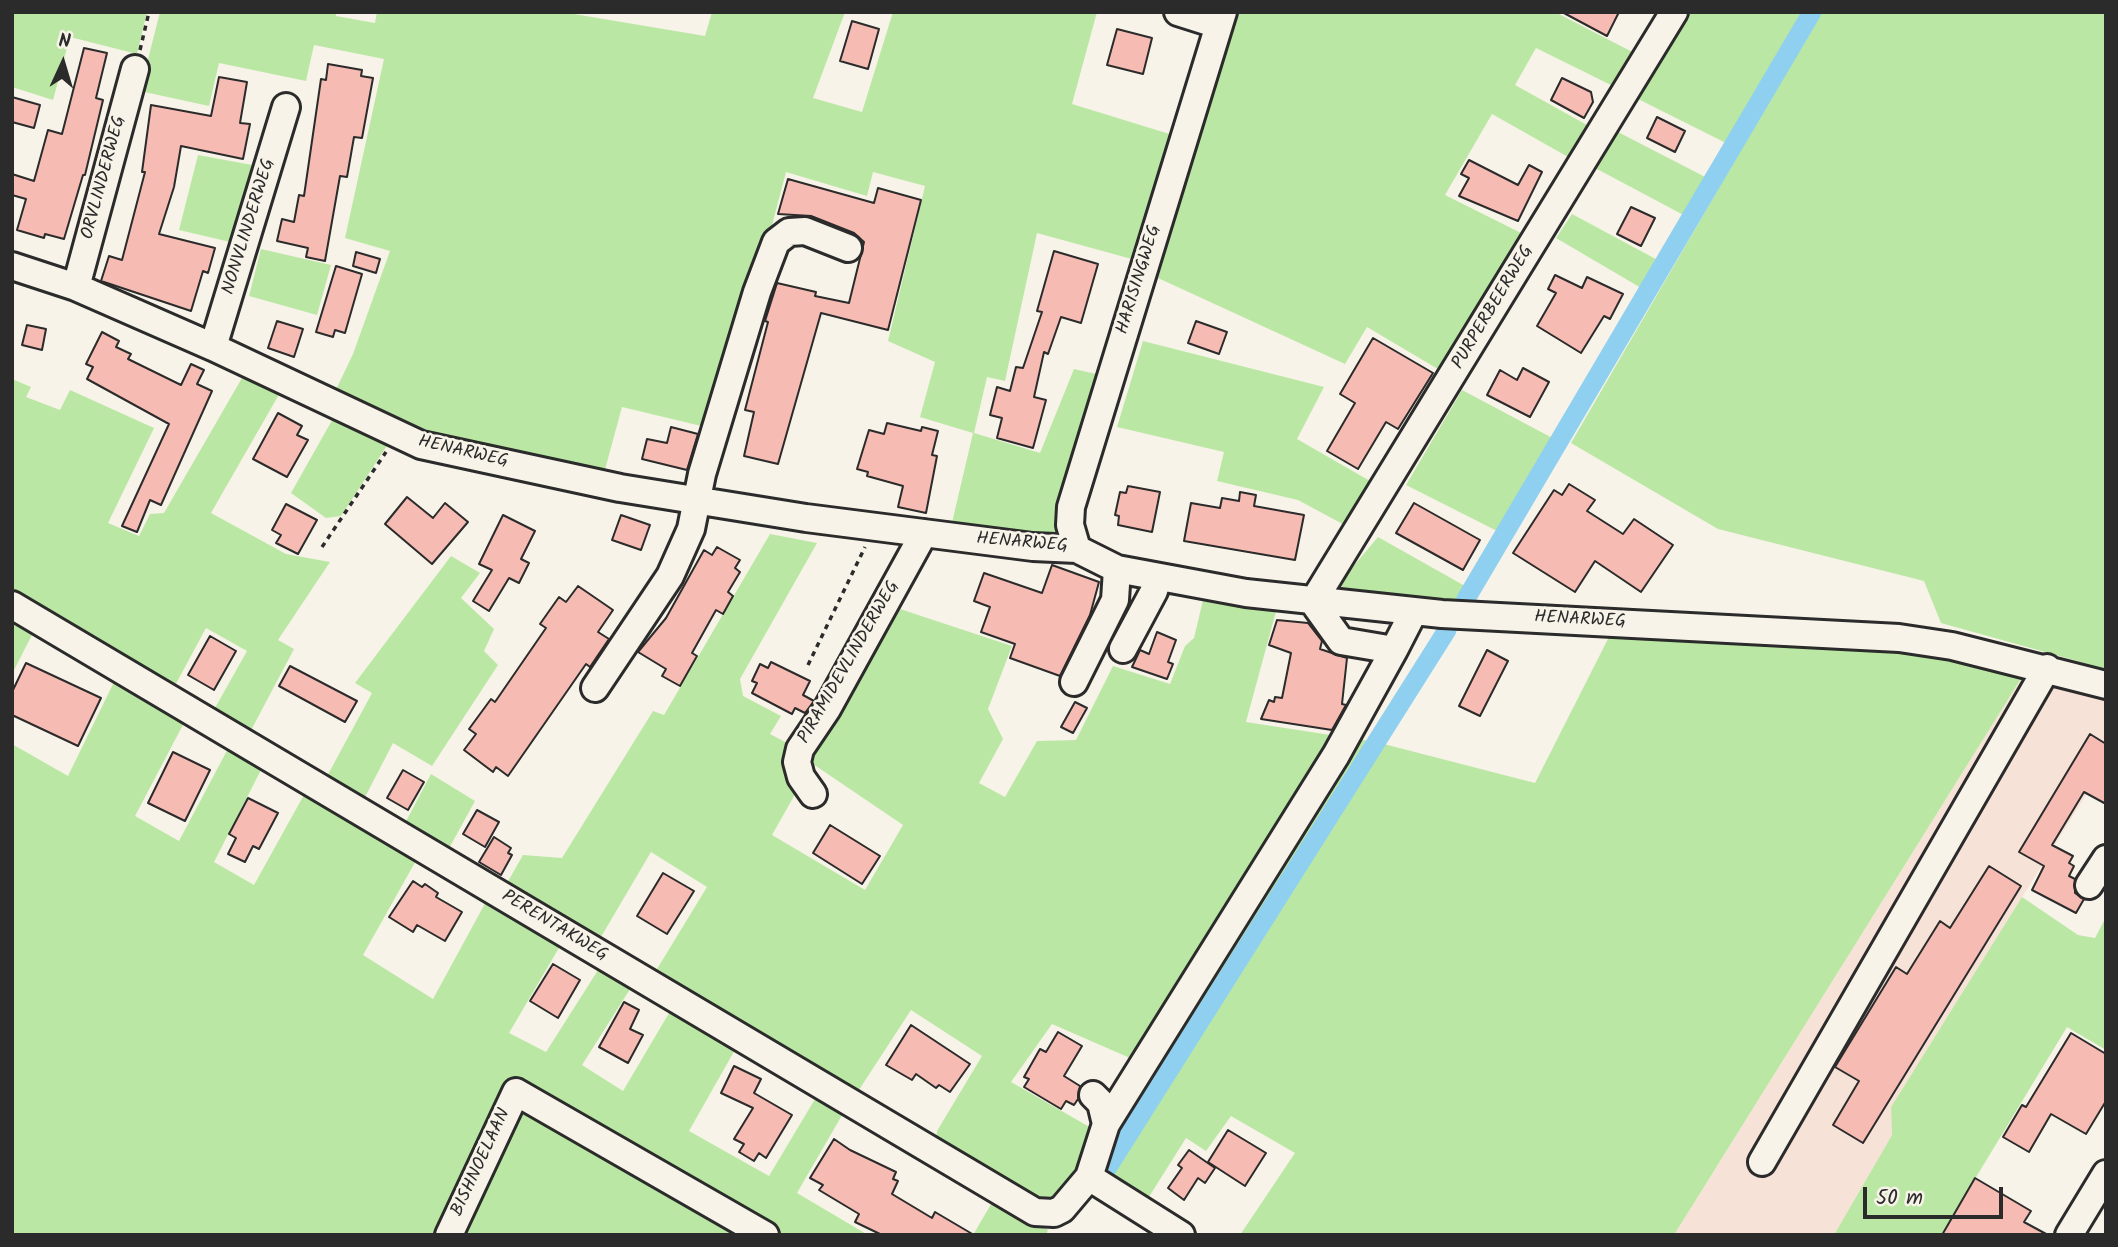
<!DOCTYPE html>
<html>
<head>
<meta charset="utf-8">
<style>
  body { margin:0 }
  #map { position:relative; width:2118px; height:1247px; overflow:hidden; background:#f7f3e8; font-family:Kalam,sans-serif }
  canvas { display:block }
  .frame { position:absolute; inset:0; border:14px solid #2b2b2b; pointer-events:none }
  .north { position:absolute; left:28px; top:28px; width:70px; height:70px; -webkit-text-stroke:5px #f7f3e8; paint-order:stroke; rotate:4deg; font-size:19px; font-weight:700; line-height:28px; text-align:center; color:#2b2b2b }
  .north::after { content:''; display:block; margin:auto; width:24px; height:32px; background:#2b2b2b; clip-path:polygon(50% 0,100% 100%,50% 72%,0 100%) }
  .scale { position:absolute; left:1863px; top:1187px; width:140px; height:32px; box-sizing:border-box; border:4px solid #2b2b2b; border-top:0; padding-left:9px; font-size:21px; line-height:24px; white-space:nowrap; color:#2b2b2b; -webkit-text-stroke:5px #f7f3e8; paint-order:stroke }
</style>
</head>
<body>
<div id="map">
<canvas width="2118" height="1247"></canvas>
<div class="frame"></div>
<div class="north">N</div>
<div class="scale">50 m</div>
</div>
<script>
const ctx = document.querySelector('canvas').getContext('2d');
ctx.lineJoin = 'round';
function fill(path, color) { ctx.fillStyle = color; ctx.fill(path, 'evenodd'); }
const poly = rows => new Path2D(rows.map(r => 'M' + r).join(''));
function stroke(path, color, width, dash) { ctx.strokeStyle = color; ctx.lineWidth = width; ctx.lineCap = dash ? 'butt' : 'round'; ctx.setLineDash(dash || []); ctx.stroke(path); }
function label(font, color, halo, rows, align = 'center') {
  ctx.font = font + ' Kalam,sans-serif'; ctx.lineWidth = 5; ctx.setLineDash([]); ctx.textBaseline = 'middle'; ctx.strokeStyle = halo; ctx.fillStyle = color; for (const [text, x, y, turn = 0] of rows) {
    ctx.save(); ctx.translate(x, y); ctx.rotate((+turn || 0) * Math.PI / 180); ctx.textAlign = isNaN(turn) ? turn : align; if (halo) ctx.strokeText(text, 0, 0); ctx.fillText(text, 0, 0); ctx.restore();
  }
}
const built = poly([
  [2027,669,2106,694,2106,763,1891,1107,1892,1135,1834,1235,1674,1235]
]);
const green = poly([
  [12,12,147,12,137,54,70,37,53,100,12,87],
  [160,12,336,12,336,16,375,23,377,12,562,12,705,36,712,12,845,12,813,98,862,112,893,12,1097,12,1072,104,1176,136,1139,261,1037,233,1005,381,987,377,974,433,1040,453,1074,369,1105,376,1058,532,1044,540,951,527,973,433,920,417,935,362,888,341,925,186,873,172,867,196,786,172,718,430,622,407,603,477,436,445,332,398,353,354,390,251,345,238,384,59,314,45,306,81,219,63,209,106,140,91],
  [1236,12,1555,12,1644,58,1623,91,1536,48,1515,85,1596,130,1577,162,1492,114,1445,195,1529,237,1448,375,1367,327,1345,364,1158,278],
  [1690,12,1812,12,1734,147,1638,99],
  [1821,12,2106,12,2106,669,1941,623,1924,581,1718,529,1571,443],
  [1618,132,1713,181,1691,219,1597,169],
  [198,155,263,167,243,245,179,230],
  [1572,214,1665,264,1648,292,1556,238],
  [261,249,331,265,317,315,249,296],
  [1143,341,1324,387,1297,439,1377,485,1350,528,1298,500,1217,481,1224,452,1117,427],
  [246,371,281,391,211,513,286,554,330,562,278,640,294,649,248,736,211,715,247,651,206,628,171,693,12,599,12,379,31,387,26,397,60,410,70,390,154,428,108,523,139,536,150,514,164,513],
  [1462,390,1560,442,1505,535,1406,485],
  [335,415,390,441,341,516,326,518,291,493],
  [770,534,817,543,740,679,743,696,781,716,770,734,802,751,798,789,772,835,865,890,903,825,810,762,900,609,1012,646,988,709,1003,739,979,783,1005,797,1037,741,1076,740,1113,666,1170,684,1185,646,1194,638,1205,592,1278,604,1246,722,1376,742,1535,783,1611,633,1921,647,2027,669,1674,1235,1240,1235,1295,1153,1231,1116,1206,1151,1186,1138,1147,1200,1103,1175,1130,1131,1115,1095,1130,1058,1052,1024,1011,1082,1093,1129,1084,1176,1054,1208,936,1145,937,1131,982,1056,911,1010,855,1096,657,969,707,887,651,852,598,942,506,885,523,855,562,858,653,711,664,715],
  [1378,537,1472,590,1461,607,1342,593,1341,581],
  [451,556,480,573,461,598,494,629,484,651,498,665,432,766,393,743,362,803,325,780,372,693,355,683],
  [12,615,35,629,12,674],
  [116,678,185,721,135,816,179,841,231,743,264,764,214,862,254,885,305,793,418,857,363,955,433,999,488,898,563,941,509,1033,546,1052,600,967,632,986,582,1065,623,1091,672,1008,736,1048,689,1131,769,1176,818,1094,845,1110,797,1193,868,1235,778,1235,515,1082,444,1235,12,1235,12,744,68,776],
  [431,774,475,801,447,852,403,827],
  [2022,897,2078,935,2095,938,2106,917,2106,1050,2067,1027,1941,1235,1834,1235,1892,1135,1891,1107],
  [518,1100,753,1235,455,1235],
  [994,1199,1048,1230,1046,1235,973,1235]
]);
const canal = poly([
  [1466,599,1812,12],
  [1103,1175,1447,630]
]);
const building = poly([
  [1562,12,1619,12,1607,36,1562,12],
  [852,21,879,29,868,69,840,61,852,21],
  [1117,29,1152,38,1143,74,1107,65,1117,29],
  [84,48,107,53,96,98,103,100,85,175,83,175,64,239,45,234,44,238,17,230,26,199,12,195,12,174,34,181,48,130,62,134,84,48],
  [328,64,362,70,361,76,373,78,362,138,354,137,347,177,340,176,325,261,306,257,308,248,277,241,282,219,294,222,299,195,304,196,321,79,326,80,328,64],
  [219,77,247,82,240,123,250,124,243,159,181,146,174,187,159,234,215,248,208,273,203,271,191,311,101,281,109,256,122,260,145,172,142,172,151,105,211,116,219,77],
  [1562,78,1591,92,1593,102,1584,118,1551,100,1562,78],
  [12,97,40,105,34,128,12,122,12,97],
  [1657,117,1685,131,1675,152,1647,138,1657,117],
  [1469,160,1518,185,1529,165,1542,172,1518,221,1459,196,1469,178,1461,174,1469,160],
  [788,179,874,203,878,188,921,200,888,330,821,313,778,464,744,456,754,412,745,410,768,322,765,321,777,283,816,292,815,296,849,303,864,242,854,233,811,216,778,214,788,179],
  [1631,207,1655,218,1641,246,1617,234,1631,207],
  [1054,251,1098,264,1081,323,1061,317,1048,354,1044,352,1034,397,1046,400,1033,448,997,438,1002,418,990,415,997,387,1010,391,1016,367,1023,368,1042,312,1037,311,1054,251],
  [356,252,380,259,376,273,353,266,356,252],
  [336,266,362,274,345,333,335,330,333,337,316,332,336,266],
  [1555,275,1582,288,1587,277,1623,294,1610,319,1604,316,1581,353,1537,326,1556,293,1548,289,1555,275],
  [277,321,303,329,294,357,268,348,277,321],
  [1196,321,1227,332,1219,354,1188,343,1196,321],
  [27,325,46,329,42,350,22,345,27,325],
  [102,332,119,341,116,347,131,354,128,359,181,385,191,364,204,370,197,384,212,391,161,505,150,500,137,532,122,526,169,424,87,379,93,367,86,364,102,332],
  [1373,338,1433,373,1398,429,1386,422,1358,469,1327,451,1355,403,1340,394,1373,338],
  [1523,368,1549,382,1530,417,1487,395,1500,370,1517,380,1523,368],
  [278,413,302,426,297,435,308,440,287,477,253,459,278,413],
  [887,423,921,431,922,427,938,431,932,455,937,456,926,513,898,507,903,486,867,476,868,472,857,469,869,430,884,434,887,423],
  [671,427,698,434,687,470,642,459,647,439,667,443,671,427],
  [1569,484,1595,500,1587,511,1623,534,1634,519,1673,545,1641,592,1595,561,1575,592,1513,553,1554,490,1562,495,1569,484],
  [1128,486,1160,492,1152,532,1118,525,1119,516,1115,515,1120,492,1126,493,1128,486],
  [1240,492,1256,495,1254,506,1304,515,1295,560,1184,541,1191,503,1220,508,1222,498,1239,501,1240,492],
  [407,497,433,518,445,503,468,522,432,564,385,524,407,497],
  [1414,503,1480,540,1463,570,1396,533,1414,503],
  [286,504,317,520,298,554,276,543,281,535,272,530,286,504],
  [503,515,535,531,521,559,529,563,519,583,509,578,489,611,473,601,492,570,479,564,503,515],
  [621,515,650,525,641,550,612,540,621,515],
  [717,547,740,560,735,568,740,572,728,592,733,596,723,614,716,610,692,653,697,656,680,686,662,676,666,669,638,652,666,618,704,550,712,555,717,547],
  [1052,565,1099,582,1090,615,1060,676,1010,658,1015,644,981,632,990,607,974,601,984,573,1042,593,1052,565],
  [578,586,613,610,598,632,609,639,590,667,586,664,508,776,496,767,493,772,464,750,476,734,469,729,491,699,495,702,546,628,540,624,559,597,566,602,578,586],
  [1277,620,1308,623,1322,641,1320,649,1347,658,1342,704,1346,705,1332,730,1261,719,1269,700,1274,702,1275,697,1282,698,1291,653,1269,645,1277,620],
  [1157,632,1176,640,1168,662,1173,664,1167,679,1132,667,1140,650,1149,654,1157,632],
  [210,636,236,651,214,690,188,675,210,636],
  [1487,650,1508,661,1480,716,1459,706,1487,650],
  [771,662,810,681,803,695,814,701,805,713,795,708,792,714,752,693,757,683,752,681,760,664,768,668,771,662],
  [26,663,101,698,78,746,12,715,12,692,26,663],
  [290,666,357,701,345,722,279,686,290,666],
  [1075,702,1087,708,1073,733,1061,727,1075,702],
  [2090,734,2106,744,2106,804,2084,792,2052,845,2073,856,2069,863,2074,866,2069,876,2075,879,2075,893,2084,899,2076,913,2032,890,2044,866,2019,852,2090,734],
  [173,752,210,770,185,821,148,803,173,752],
  [403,770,424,782,408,810,387,798,403,770],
  [248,798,278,813,259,849,253,846,245,862,228,854,236,838,229,834,248,798],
  [477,810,499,822,485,847,463,834,477,810],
  [830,825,880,856,862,884,813,853,830,825],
  [494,837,511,848,508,853,512,855,501,875,479,862,494,837],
  [1989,866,2021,886,1863,1143,1833,1125,1859,1081,1835,1067,1896,967,1907,974,1940,921,1950,928,1989,866],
  [663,873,694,891,667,934,637,916,663,873],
  [413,881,422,887,425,884,438,893,436,897,462,912,445,941,417,925,413,932,389,917,413,881],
  [553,964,580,980,558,1018,530,1001,553,964],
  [624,1002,639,1010,630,1029,643,1035,628,1063,599,1047,624,1002],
  [911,1025,970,1064,950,1092,939,1085,936,1088,916,1074,912,1080,886,1065,911,1025],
  [1058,1032,1082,1046,1064,1076,1080,1086,1078,1099,1074,1105,1066,1101,1061,1109,1024,1087,1029,1079,1024,1077,1040,1049,1046,1052,1058,1032],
  [2071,1033,2106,1054,2106,1101,2086,1134,2051,1114,2029,1152,2003,1137,2022,1105,2026,1107,2071,1033],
  [734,1066,761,1079,754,1093,792,1115,766,1158,759,1153,754,1161,739,1152,744,1144,734,1139,753,1108,721,1093,734,1066],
  [1228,1130,1266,1153,1245,1186,1208,1162,1228,1130],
  [834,1139,850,1150,896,1172,893,1179,898,1181,892,1194,932,1218,935,1212,974,1235,882,1235,855,1222,859,1214,819,1190,823,1185,810,1178,834,1139],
  [1189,1150,1215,1168,1205,1183,1198,1178,1184,1200,1168,1188,1182,1168,1178,1165,1189,1150],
  [1975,1178,2031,1211,2024,1222,2048,1235,1942,1235,1975,1178]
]);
const path = poly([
  [140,50,149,12],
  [322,547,386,452],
  [808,665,865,547]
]);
const minor = poly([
  [1178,12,1219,25],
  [12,266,76,287,213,347,421,445,620,488,806,518,1033,547,1077,549,1117,569,1246,593,1442,614,1899,638,1952,646,2106,685],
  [76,287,135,69],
  [213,347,286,107],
  [1077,549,1070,525,1071,507,1223,12],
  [12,605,1035,1212,1054,1213,1062,1209,1089,1177,1106,1124,1101,1103,1093,1095],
  [1414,611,1394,650,1341,641,1313,602,1674,12],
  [1123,649,1154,591,1158,577],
  [1074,682,1115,600,1117,569],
  [595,688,670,576,691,529,702,474,757,292,776,242,789,232,805,231,848,248],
  [813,794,801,777,797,762,800,749,827,709,924,533],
  [2089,885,2106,859],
  [1106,1124,1336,755,1394,650],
  [1762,1162,2047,668],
  [1089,1177,1181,1235],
  [449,1235,516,1092,765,1235],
  [2069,1235,2106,1174]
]);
const streetNames = [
  ["ORVLINDERWEG",105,178,-75],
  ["NONVLINDERWEG",250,227,-73],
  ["HARISINGWEG",1140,280,-73],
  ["PURPERBEERWEG",1494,308,-59],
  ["HENARWEG",463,453,13],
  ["HENARWEG",1022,544,5],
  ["HENARWEG",1580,621,3],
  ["PIRAMIDEVLINDERWEG",850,663,-60],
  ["PERENTAKWEG",554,927,31],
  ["BISHNOELAAN",482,1163,-65]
];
fill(built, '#f7e2d8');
fill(green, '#bbe7a4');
stroke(canal, '#8fd0f0', 19);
fill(building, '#f6bbb3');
stroke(building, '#2b2b2b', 2);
stroke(minor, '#2b2b2b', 32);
stroke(path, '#2b2b2b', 3.5, [5, 5]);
stroke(minor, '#f7f3e8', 26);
label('18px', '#2b2b2b', '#f7f3e8', streetNames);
</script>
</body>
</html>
